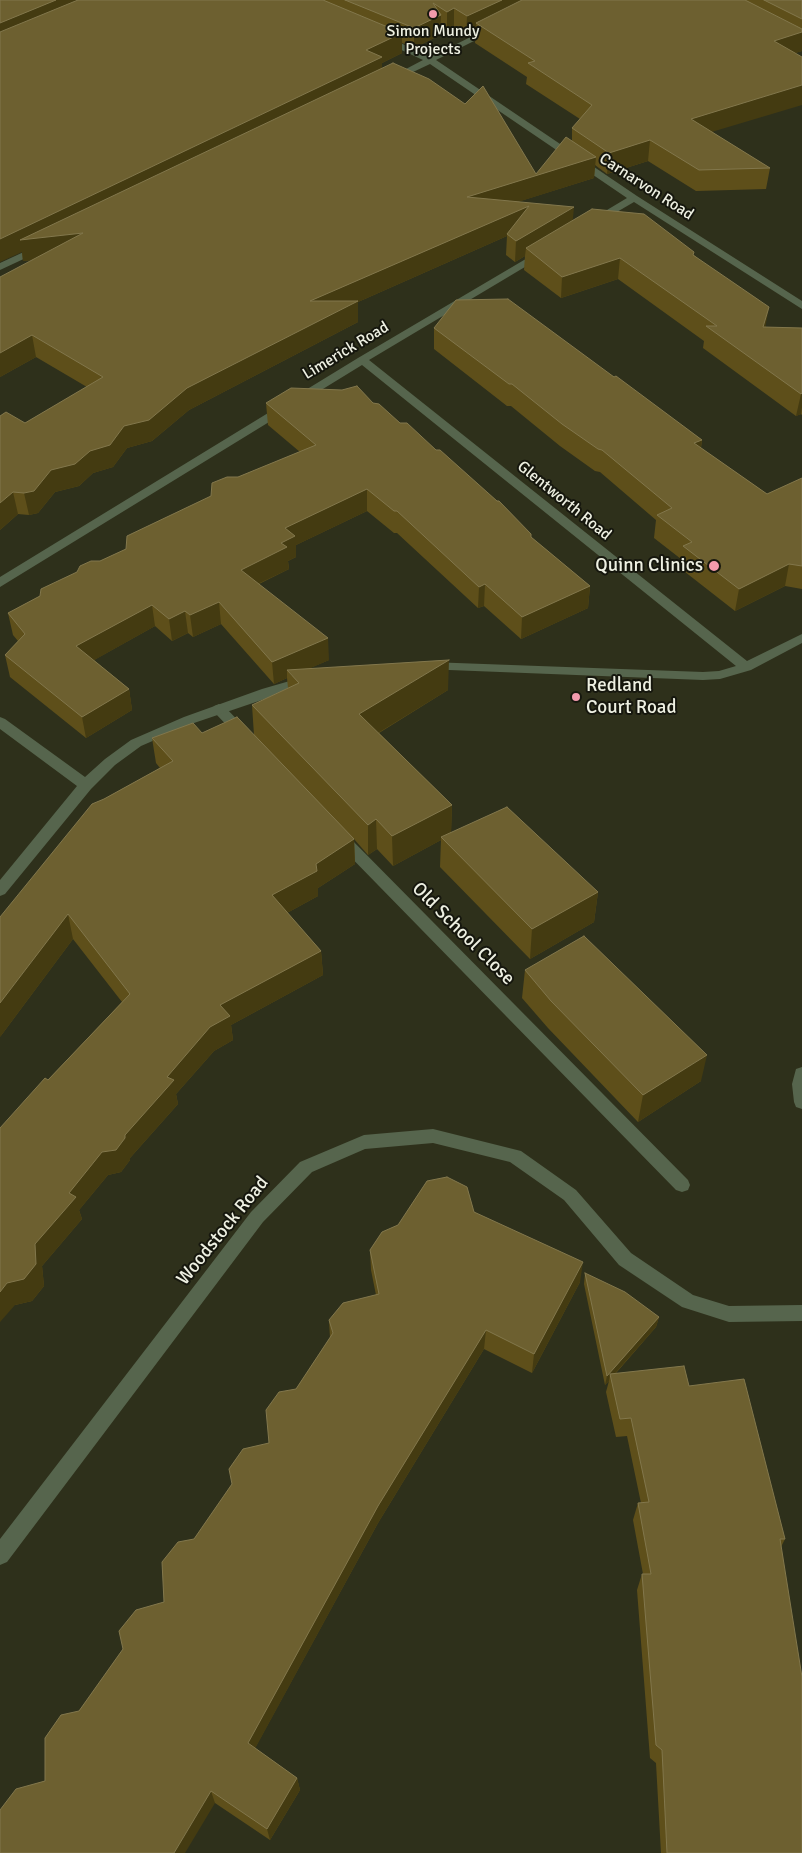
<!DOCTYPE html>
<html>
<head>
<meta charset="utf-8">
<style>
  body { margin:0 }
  canvas { display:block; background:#2e301b }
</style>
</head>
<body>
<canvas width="802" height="1853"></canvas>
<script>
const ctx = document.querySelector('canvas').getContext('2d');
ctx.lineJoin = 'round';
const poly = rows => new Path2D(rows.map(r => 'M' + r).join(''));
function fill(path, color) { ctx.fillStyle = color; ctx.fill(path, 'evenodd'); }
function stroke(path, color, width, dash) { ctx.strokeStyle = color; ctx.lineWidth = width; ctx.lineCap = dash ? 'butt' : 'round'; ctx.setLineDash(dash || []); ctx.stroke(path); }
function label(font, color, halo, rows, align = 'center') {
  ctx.font = font + ' Signika,sans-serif'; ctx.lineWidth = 4; ctx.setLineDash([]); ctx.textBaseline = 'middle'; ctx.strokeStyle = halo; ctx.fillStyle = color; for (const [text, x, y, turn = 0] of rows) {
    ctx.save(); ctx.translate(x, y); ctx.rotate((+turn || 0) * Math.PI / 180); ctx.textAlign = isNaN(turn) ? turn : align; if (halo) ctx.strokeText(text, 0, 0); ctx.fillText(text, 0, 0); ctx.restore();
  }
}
const lane = poly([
  [219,704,224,706,249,732,251,735,249,738,239,738,214,712,212,709,214,706,219,704],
  [340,832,345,833,688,1180,690,1185,688,1190,682,1192,676,1190,335,841,333,837,335,833,340,832]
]);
const street = poly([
  [491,27,498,29,436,60,637,196,802,301,802,309,634,202,598,223,592,223,592,219,627,198,430,64,394,81,387,79,423,60,382,41,382,37,388,37,430,57,491,27],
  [41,244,45,245,45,249,0,270,0,263,41,244],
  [541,250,546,253,545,255,369,360,747,661,802,634,802,643,751,670,720,679,703,680,424,669,422,666,424,663,429,662,703,672,719,671,736,666,362,365,0,587,0,577,358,358,541,250],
  [307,676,312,677,314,680,312,683,194,723,141,746,115,765,91,789,5,894,0,896,0,880,77,786,0,729,0,717,5,719,85,777,105,759,131,740,184,717,262,689,307,676],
  [802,1067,802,1109,796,1107,794,1102,792,1084,796,1069,802,1067],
  [433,1129,521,1151,576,1190,631,1253,693,1295,729,1306,802,1305,802,1321,729,1322,682,1307,619,1265,564,1200,510,1162,433,1143,365,1149,312,1172,263,1222,7,1562,0,1565,0,1539,251,1212,300,1162,364,1135,433,1129]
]);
const wall = poly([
  [0,0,802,0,802,51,795,53,712,132,770,168,766,189,696,191,648,161,607,174,595,165,594,178,517,202,573,220,694,255,766,327,802,328,802,415,801,414,796,416,703,348,704,341,618,279,561,298,524,270,525,256,515,262,506,255,507,236,358,302,358,322,189,410,152,441,127,448,113,467,93,473,79,486,55,492,38,513,29,515,18,514,0,530,25,423,87,387,36,357,0,377,33,260,23,261,22,252],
  [440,28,447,32,454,28,466,36,476,32,475,43,527,77,526,84,580,119,572,128,572,141,536,174,382,68,382,63,402,53,402,43,414,48,440,35],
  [434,328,614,377,702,440,701,448,767,494,802,478,802,589,785,586,735,611,680,568,681,559,654,538,656,520,600,472,595,471,560,446,511,406,507,406,434,349],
  [266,403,373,403,436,450,531,537,590,586,588,608,521,639,484,606,478,608,397,533,394,533,367,511,296,545,296,557,288,561,289,569,259,584,329,660,310,668,448,690,379,733,452,805,451,832,598,892,594,922,530,959,440,867,441,840,393,866,377,849,368,855,354,839,355,864,318,888,318,896,287,913,321,951,323,975,231,1025,233,1040,214,1051,176,1094,178,1104,130,1158,130,1160,121,1172,108,1175,79,1210,82,1219,42,1266,44,1286,32,1301,15,1305,48,1080,122,1002,73,939,0,1037,104,799,160,768,156,763,152,738,202,733,254,735,252,705,288,688,287,678,274,684,221,624,193,637,188,633,172,641,155,626,94,660,129,689,132,710,86,738,10,677,5,655,18,641,13,635,8,613,40,596,77,572,126,549,211,496,238,477,300,452,268,425],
  [525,970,701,1081,638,1122,548,1028,522,998],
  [474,1212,580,1282,532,1373,484,1349,378,1523,255,1748,297,1778,300,1790,270,1840,215,1803,45,1781,79,1711,164,1602,194,1539,269,1443,296,1389,330,1338,329,1320,376,1295,371,1270,370,1250],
  [585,1273,659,1317,656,1327,616,1373,689,1386,785,1539,781,1547,802,1853,661,1853,656,1763,650,1758,637,1590,642,1574,643,1574,633,1520,638,1503,641,1503,627,1436,616,1437,606,1392,609,1381,605,1385,584,1284]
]);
const shadedWall = poly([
  [56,0,107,0,0,44,0,23],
  [502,0,543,0,476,23,476,32,466,36,467,16],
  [454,8,454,28,447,32,447,12],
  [441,15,440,35,414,48,414,28],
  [802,32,802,51,770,61,774,41],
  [402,33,402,53,382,63,382,78,83,233,86,254,23,261,22,252,0,262,0,239,366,50],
  [802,85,802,105,688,139,691,119],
  [650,140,648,161,607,174,609,153],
  [596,157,594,178,467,218,467,197],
  [529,206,507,234,507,236,358,302,358,322,189,410,152,441,127,448,113,467,93,473,79,486,55,492,38,513,29,515,24,493,51,470,90,451,124,426,187,388,310,301],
  [574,207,572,228,526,248,525,256,515,262,516,241],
  [620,258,618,279,561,298,562,277],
  [769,307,765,329,763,327],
  [32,335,36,357,0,377,0,353],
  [802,393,802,407,801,414,796,416,801,394],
  [702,440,698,462,694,443],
  [367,489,367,511,296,545,296,557,288,561,289,569,243,591,241,570,285,528],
  [13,492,18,514,0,530,0,503],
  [789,564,785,586,735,611,739,589],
  [485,584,484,606,478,608,479,587],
  [590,586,588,608,521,639,522,617],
  [219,602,221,624,193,637,190,615],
  [152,605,155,626,80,668,76,646],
  [185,611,188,633,172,641,169,619],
  [328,638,329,660,292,676,287,670,287,678,274,684,272,662],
  [449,660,448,690,360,744,359,714],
  [129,689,132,710,86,738,82,717],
  [452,805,451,835,441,837,441,840,393,866,392,836],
  [376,819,377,849,368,855,368,825],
  [354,839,355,864,318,888,318,896,274,920,272,895,316,864],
  [598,892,594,922,530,959,532,929],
  [68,914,73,939,0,1037,0,1003],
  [321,951,323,975,231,1025,233,1040,214,1051,176,1094,178,1104,130,1158,130,1160,121,1172,108,1175,79,1210,82,1219,42,1266,44,1286,32,1301,15,1305,0,1322,0,1292,35,1244,69,1193,102,1152,125,1135,220,1005],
  [707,1055,701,1081,638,1122,643,1095],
  [583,1262,580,1282,532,1373,534,1354],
  [659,1317,656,1327,611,1378,610,1374,609,1381,605,1385,607,1376],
  [486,1330,484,1349,378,1523,251,1756,248,1743,378,1506],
  [297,1778,300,1790,270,1840,267,1829],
  [211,1791,215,1803,185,1853,174,1853]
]);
const building = poly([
  [0,0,56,0,0,23,0,0],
  [78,0,323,0,402,33,366,50,382,57,0,239,0,32,78,0],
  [345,0,502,0,467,16,454,8,447,12,433,3,441,15,414,28,345,0],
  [522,0,745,0,802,29,802,32,774,41,802,57,802,85,691,119,770,168,699,170,650,140,609,153,572,128,592,105,528,63,535,61,476,23,522,0],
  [764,0,802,0,802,19,764,0],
  [393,63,429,79,465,104,483,86,536,174,566,137,596,157,467,197,574,207,516,241,507,234,529,206,310,301,358,301,187,388,149,420,124,426,110,445,90,451,75,464,51,470,34,491,24,493,13,492,0,503,0,416,6,412,25,423,103,377,32,335,0,353,0,277,83,233,20,240,393,63],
  [592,209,644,214,694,252,693,255,769,307,763,327,802,328,802,393,801,394,706,326,717,326,620,258,562,277,526,248,592,209],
  [508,299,614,377,616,376,702,440,694,443,767,494,802,478,802,566,789,564,739,589,683,546,692,542,657,515,672,508,602,450,598,449,562,424,512,384,509,384,434,328,456,300,508,299],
  [357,386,373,403,379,404,400,423,407,423,436,450,440,450,497,501,499,501,531,534,531,537,590,586,522,617,485,584,479,587,397,511,394,511,367,489,285,528,295,536,281,543,287,547,241,570,328,638,272,662,219,602,190,615,185,611,169,619,152,605,76,646,129,689,82,717,5,655,25,634,8,613,40,596,41,589,77,572,80,566,91,561,100,561,126,549,127,536,211,496,212,483,227,477,238,477,316,445,266,403,291,388,342,390,357,386],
  [449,660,359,714,452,805,392,836,376,819,368,825,252,705,299,683,287,670,449,660],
  [237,717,354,839,316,864,317,871,272,895,321,951,220,1005,230,1016,210,1027,167,1077,174,1080,125,1135,125,1138,116,1150,102,1152,69,1193,76,1197,35,1244,36,1264,24,1279,7,1283,0,1292,0,1128,45,1078,48,1080,130,994,68,914,0,1003,0,917,92,804,104,799,173,761,152,738,193,723,202,733,237,717],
  [507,807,598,892,532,929,441,837,507,807],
  [584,936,707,1055,643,1095,551,1001,525,970,584,936],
  [447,1177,467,1187,474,1212,583,1262,534,1354,486,1330,378,1506,248,1743,297,1778,267,1829,211,1791,174,1853,0,1853,0,1810,16,1789,45,1781,45,1738,61,1715,79,1711,123,1649,119,1631,136,1610,164,1602,162,1562,178,1542,194,1539,232,1484,229,1469,243,1449,269,1443,266,1410,279,1392,296,1389,333,1333,329,1320,343,1303,379,1294,370,1250,382,1232,398,1225,427,1181,447,1177],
  [585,1273,625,1292,659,1317,607,1376,585,1273],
  [684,1366,689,1386,744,1379,785,1539,780,1539,802,1677,802,1853,667,1853,662,1750,656,1745,642,1574,651,1574,638,1503,649,1502,631,1418,620,1419,610,1374,684,1366]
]);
const markers = [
  [433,14,5,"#f29aad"],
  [714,566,6,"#f29aad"],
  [576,697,5,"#f29aad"]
];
const farPoinames = [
  ["Simon Mundy",433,32],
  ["Projects",433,50]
];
const farStreetnames = [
  ["Carnarvon Road",646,187,33],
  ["Limerick Road",346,351,-31],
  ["Glentworth Road",564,501,39]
];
const poiNames = [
  ["Quinn Clinics",703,566],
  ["Redland",586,686,"left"],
  ["Court Road",586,708,"left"]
];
const streetNames = [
  ["Old School Close",463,934,45],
  ["Woodstock Road",223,1231,-51]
];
fill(lane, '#56654d');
fill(street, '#56654d');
fill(wall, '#5e4f1a');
fill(shadedWall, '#443b11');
fill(building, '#6d6030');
stroke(building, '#82774c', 1);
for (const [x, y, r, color] of markers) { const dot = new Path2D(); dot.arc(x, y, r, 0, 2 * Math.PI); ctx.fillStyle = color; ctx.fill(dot); stroke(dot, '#16170e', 2); }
label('16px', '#eef0e2', '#16170e', farPoinames);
label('16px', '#eef0e2', '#16170e', farStreetnames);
label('19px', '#eef0e2', '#16170e', poiNames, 'right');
label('19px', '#eef0e2', '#16170e', streetNames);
</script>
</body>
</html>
